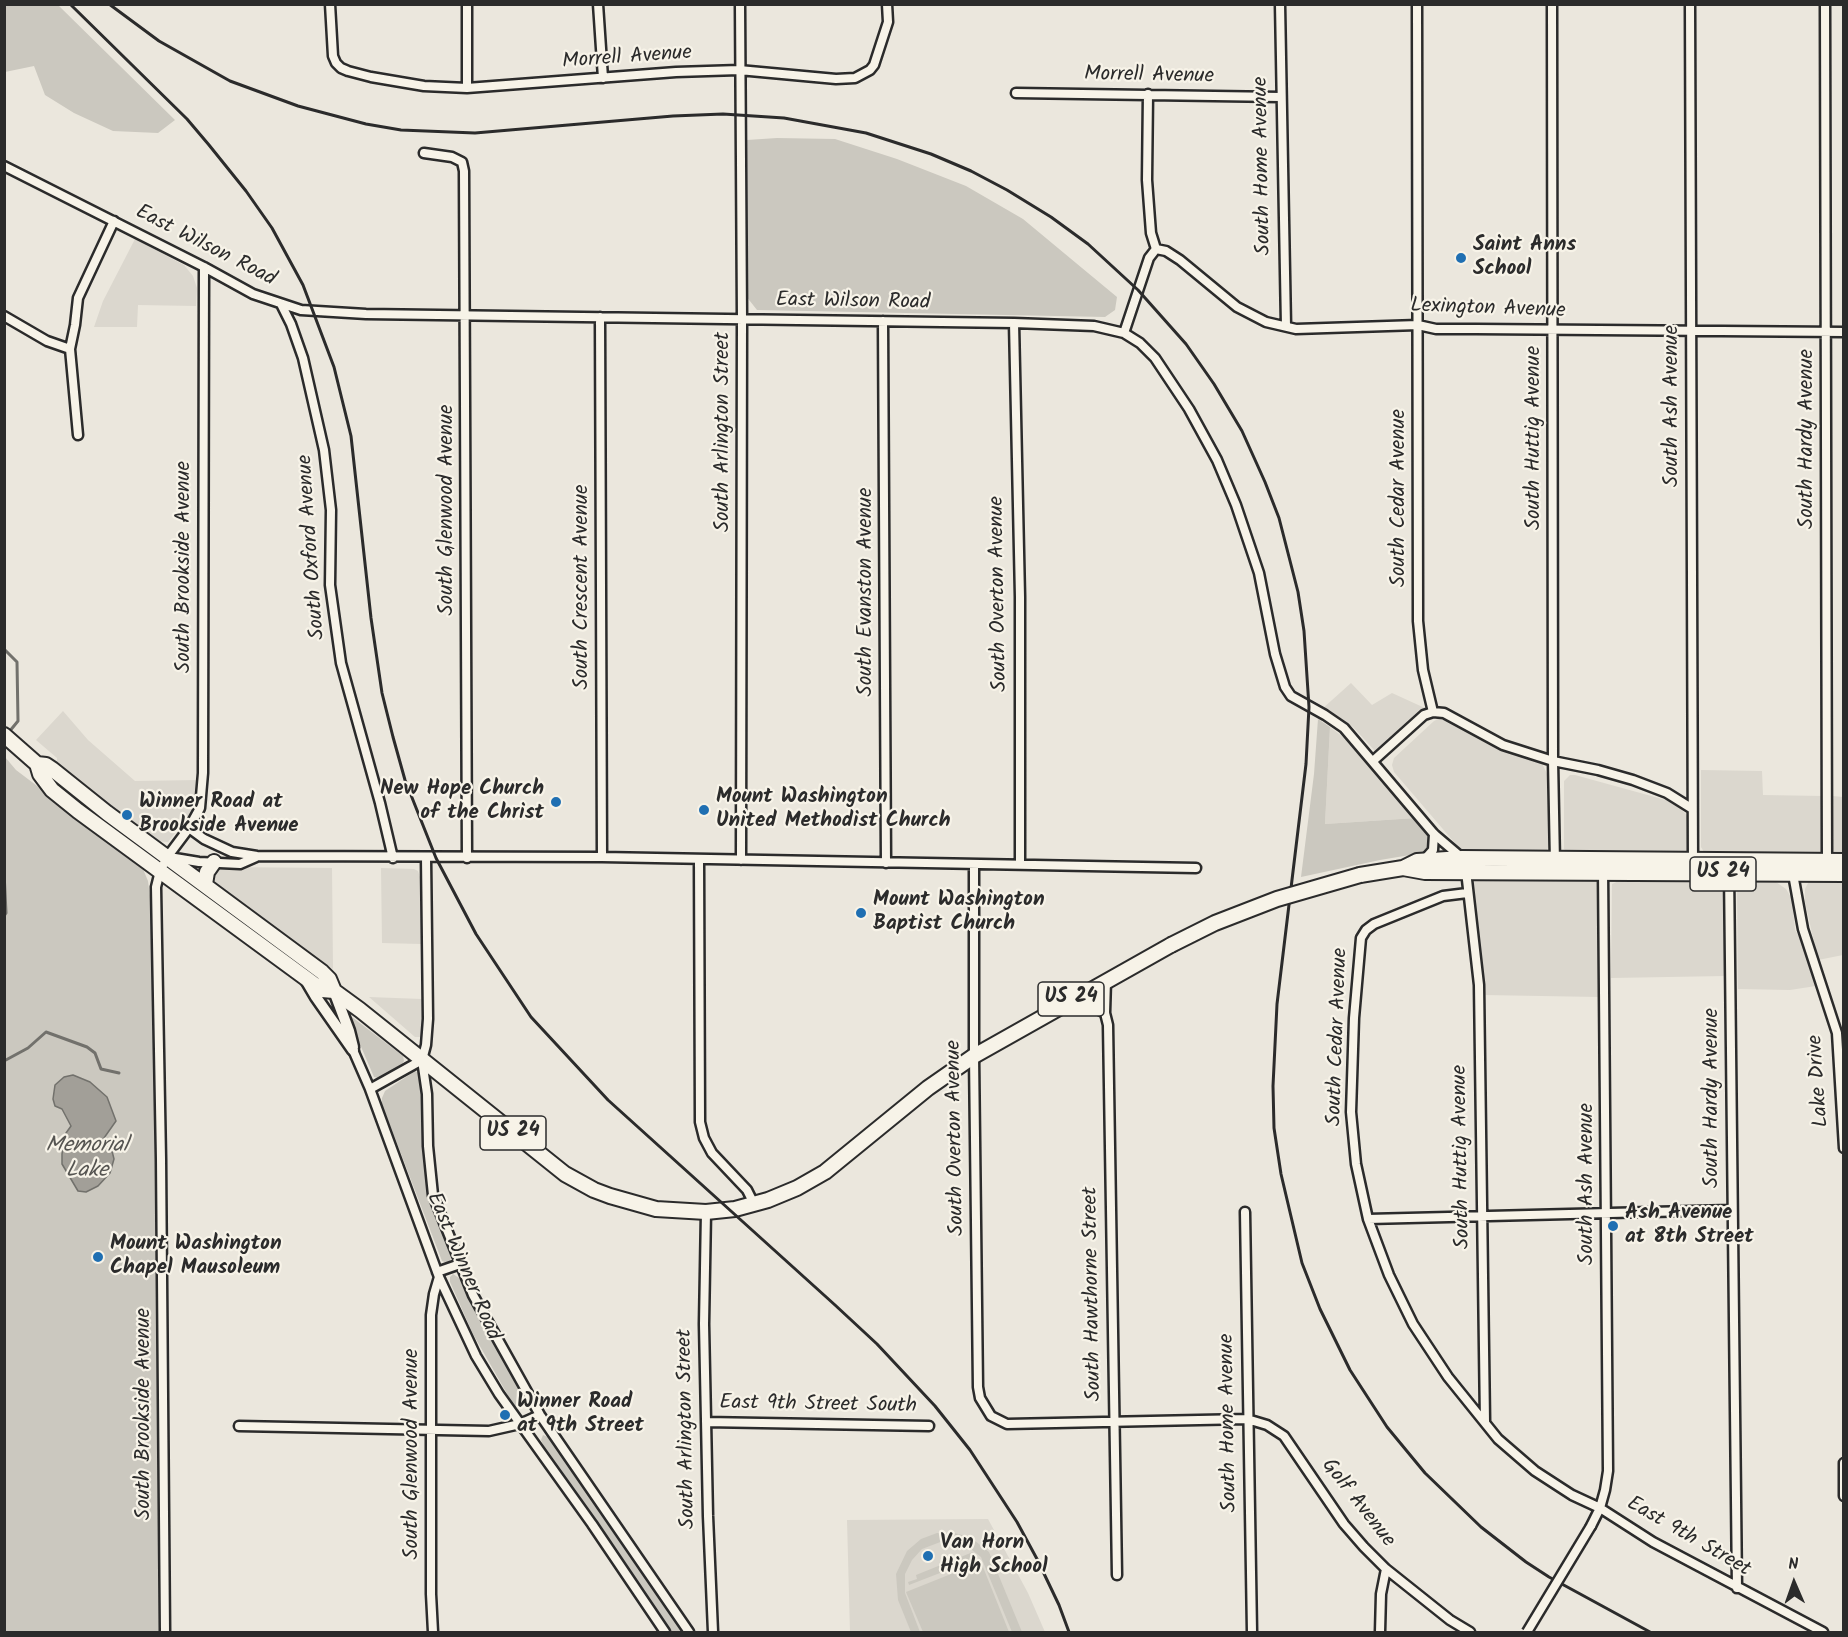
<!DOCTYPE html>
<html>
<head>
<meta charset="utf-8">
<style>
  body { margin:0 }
  #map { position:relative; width:1848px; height:1637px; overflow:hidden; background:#ebe7dd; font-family:Kalam,sans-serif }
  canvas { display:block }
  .frame { position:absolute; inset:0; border:6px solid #2b2b2b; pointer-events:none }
  .north { position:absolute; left:1764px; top:1553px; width:60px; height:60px; -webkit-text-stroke:4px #f7f3e8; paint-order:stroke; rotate:358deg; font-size:16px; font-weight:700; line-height:24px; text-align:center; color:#2b2b2b }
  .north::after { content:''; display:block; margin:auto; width:21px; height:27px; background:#2b2b2b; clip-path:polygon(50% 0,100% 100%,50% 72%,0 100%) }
</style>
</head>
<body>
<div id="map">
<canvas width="1848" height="1637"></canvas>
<div class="frame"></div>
<div class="north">N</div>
</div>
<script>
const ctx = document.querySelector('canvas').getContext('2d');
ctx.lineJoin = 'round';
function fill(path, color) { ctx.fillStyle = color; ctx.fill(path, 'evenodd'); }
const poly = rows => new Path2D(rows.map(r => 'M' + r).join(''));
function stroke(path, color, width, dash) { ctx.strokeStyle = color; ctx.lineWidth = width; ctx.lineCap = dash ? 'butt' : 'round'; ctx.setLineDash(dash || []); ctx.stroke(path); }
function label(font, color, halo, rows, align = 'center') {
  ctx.font = font + ' Kalam,sans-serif'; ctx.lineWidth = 4.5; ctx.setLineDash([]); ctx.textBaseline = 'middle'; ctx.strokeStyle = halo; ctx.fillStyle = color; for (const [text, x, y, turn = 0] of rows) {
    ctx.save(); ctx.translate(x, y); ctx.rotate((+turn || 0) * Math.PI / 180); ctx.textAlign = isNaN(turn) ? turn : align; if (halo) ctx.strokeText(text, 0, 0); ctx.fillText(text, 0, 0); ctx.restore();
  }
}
const built = poly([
  [135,239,184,265,193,276,197,288,196,306,138,305,137,327,94,327,103,301],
  [1351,683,1372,705,1392,693,1427,709,1380,749,1375,751,1353,727,1336,715,1322,709],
  [63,711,88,740,135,781,198,780,195,801,189,815,168,842,154,841,57,765,57,758,36,740],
  [1440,718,1448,720,1502,750,1542,763,1547,774,1549,845,1547,850,1542,854,1471,853,1460,849,1394,772,1392,765,1394,758,1434,721],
  [1330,727,1347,740,1416,818,1325,824],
  [1701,770,1762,771,1763,795,1823,796,1823,850,1820,854,1709,855,1704,852,1701,847],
  [1570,775,1575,775,1673,802,1686,814,1688,819,1688,850,1684,854,1570,855,1564,849,1564,781],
  [1833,796,1843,797,1843,856,1834,853,1833,849],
  [219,867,332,868,333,969,217,886,213,882,212,876,214,870],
  [381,868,414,869,418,871,420,877,421,944,382,943],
  [1476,876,1594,878,1597,881,1599,997,1484,995,1481,959,1473,909,1471,881],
  [1621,880,1719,881,1724,890,1725,976,1611,978,1612,884],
  [1815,880,1843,881,1843,955,1818,960,1805,902,1805,889,1809,881],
  [1739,881,1776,882,1786,889,1792,899,1795,930,1800,938,1816,986,1790,990,1738,989,1737,886],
  [369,997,422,999,423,1031,421,1037,415,1037],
  [988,1519,1028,1593,1045,1632,850,1632,847,1520]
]);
const green = poly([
  [5,4,58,5,175,120,158,133,113,131,74,113,45,95,34,66,5,72],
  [777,138,835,139,897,159,966,186,1023,219,1082,268,1117,297,1115,310,1105,317,757,310,746,296,747,140],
  [1318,719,1330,727,1325,824,1416,818,1433,840,1430,848,1422,853,1380,860,1301,877,1314,774],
  [5,757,16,770,135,860,143,869,148,881,151,905,154,987,159,1632,5,1632],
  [352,1017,403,1056,404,1061,402,1064,379,1078,374,1077,350,1021],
  [415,1071,419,1073,421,1078,427,1179,431,1203,451,1257,450,1261,447,1263,442,1261,382,1104,382,1098,385,1091],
  [453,1274,459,1278,523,1397,526,1402,524,1407,517,1408,514,1406,473,1334,450,1282,450,1277],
  [543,1435,550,1438,683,1632,672,1632,548,1455,541,1440],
  [937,1533,954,1533,970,1537,989,1552,1022,1632,1012,1632,981,1557,967,1546,943,1541,922,1549,912,1560,905,1574,905,1593,920,1632,911,1632,898,1600,896,1574,907,1551,921,1539],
  [973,1552,976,1559,909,1585,908,1582,917,1579,916,1575],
  [981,1562,1009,1632,923,1632,906,1592]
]);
const water = poly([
  [73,1075,90,1082,107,1097,116,1121,104,1138,104,1143,112,1151,114,1159,110,1173,98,1186,86,1192,78,1191,62,1164,62,1154,66,1133,71,1126,62,1109,55,1106,53,1099,55,1085,64,1077,73,1075]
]);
const stream = poly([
  [4,649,17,662,18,721,9,732],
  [4,872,6,913,4,916],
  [4,1061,28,1048,46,1032,87,1047,95,1053,101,1069,119,1073]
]);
const minor = poly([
  [330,4,333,56,336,63,341,68,348,71,371,77,424,86,467,88,676,72,739,70,836,79,855,78,870,70,874,65,888,22,887,4],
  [598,4,603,78],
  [740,4,742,319,741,860],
  [1280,4,1286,326],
  [1417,4,1418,621,1423,670,1433,712],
  [1552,4,1553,761,1555,862],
  [1690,4,1693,864],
  [1825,4,1827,865],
  [467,88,467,4],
  [1016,93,1280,97],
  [424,153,452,157,462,162,464,171,467,858],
  [4,166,204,267,253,294,301,310,366,314,1014,323,1094,326,1124,333,1140,343,1155,358,1189,409,1217,460,1236,505,1259,573,1275,654,1285,687,1291,696,1325,715,1344,728,1434,834,1461,857],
  [1156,249,1166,251,1180,260,1237,307,1266,322,1296,329,1418,325,1436,329,1476,329,1844,332],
  [281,304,291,324,303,358,324,450,331,510,330,585,341,663,380,803,393,858],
  [4,316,47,341,70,349],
  [600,317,602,857],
  [883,321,886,863],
  [1014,323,1020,597,1020,864],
  [1124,333,1149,258,1156,249,1151,233,1147,180,1148,94],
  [78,435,70,349,75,325,78,298,114,221],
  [1373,761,1424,715,1433,712,1444,713,1503,745,1553,761,1598,770,1633,780,1667,793,1691,808],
  [189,828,204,839,232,852,257,856,602,857,1196,868],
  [169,857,199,862,240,864,256,857],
  [699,859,700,1122,704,1138,712,1153,747,1190,754,1204],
  [1425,859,1433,850,1434,834],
  [974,864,974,1056,978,1387,980,1398,991,1416,1007,1424,1247,1419,1267,1425,1284,1436,1344,1524,1364,1547,1386,1569,1450,1620,1470,1632],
  [1466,871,1479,985,1485,1421],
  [1729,871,1737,1588],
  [1793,874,1803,929,1837,1033,1844,1148],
  [1467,893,1443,896,1374,924,1366,930,1361,938,1354,1018,1351,1112,1356,1164,1368,1219,1389,1275,1413,1324,1448,1377,1498,1439,1535,1471,1572,1495,1600,1508,1653,1542,1823,1632],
  [1106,980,1105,1013,1108,1025,1117,1575],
  [1075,997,1105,1013],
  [353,1050,370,1089,439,1277,476,1356,499,1394,592,1524,665,1632],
  [422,1060,427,1094,428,1146,433,1195,473,1295,540,1415,689,1632],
  [370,1089,422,1060,426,1045,428,1019,426,858],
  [706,1212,704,1324,708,1516,713,1632],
  [1245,1212,1252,1632],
  [1368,1219,1731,1210],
  [437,1272,460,1264],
  [706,1422,929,1426],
  [239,1426,489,1431,520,1424,540,1415],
  [1844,1463,1844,1496],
  [1591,1526,1600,1508,1605,1490,1608,1471,1603,870],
  [165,1632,161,1159,156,887,160,871,168,856,189,828,200,808,203,773,204,267],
  [433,1632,431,1594,431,1315,434,1294,439,1277],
  [1380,1632,1381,1594,1386,1569]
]);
const tertiary = poly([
  [306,980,316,997,353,1050],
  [334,991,349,1031,353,1047]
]);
const primary = poly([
  [4,735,37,764,46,765,52,769,107,813,322,972,329,979,334,991],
  [37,764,40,774,52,790,78,811,322,990,334,991,360,1010,565,1174,594,1190,610,1196,656,1209,706,1212,735,1209,768,1200,797,1188,825,1172,928,1088,974,1056,1171,945],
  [1403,868,1417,861,1462,858,1844,861],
  [1360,875,1403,868,1425,872,1844,874],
  [205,884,207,872,214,862]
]);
const rail = poly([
  [70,4,187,119,209,145,246,191,272,228,303,285,334,367,351,436,371,618,382,693,393,737,405,780,436,858,476,934,531,1017,608,1100,835,1305,877,1344,935,1406,970,1450,1017,1522,1037,1559,1059,1605,1069,1632],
  [109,4,159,41,230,81,298,106,366,124,401,130,475,133,673,116,723,114,784,118,866,133,931,154,971,171,1007,190,1051,217,1088,244,1138,290,1186,344,1214,384,1242,431,1265,482,1279,518,1298,592,1304,631,1309,707,1306,764,1277,1004,1273,1086,1274,1128,1281,1174,1302,1263,1320,1309,1350,1370,1387,1427,1425,1473,1481,1527,1526,1562,1549,1577,1650,1632]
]);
const minorBridge = poly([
  [1527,1632,1591,1526]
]);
const primaryBridge = poly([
  [1171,945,1215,923,1277,899,1360,875]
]);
const markers = [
  [1461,258,6,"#1f6fb2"],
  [556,802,6,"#1f6fb2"],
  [704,810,6,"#1f6fb2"],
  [127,815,6,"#1f6fb2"],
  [861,913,6,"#1f6fb2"],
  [1613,1226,6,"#1f6fb2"],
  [98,1257,6,"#1f6fb2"],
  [505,1415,6,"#1f6fb2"],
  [928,1556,6,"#1f6fb2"]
];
const shields = [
  [1723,874,66],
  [1071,999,66],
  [513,1133,66]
];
const shieldNames = [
  ["US 24",1723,874],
  ["US 24",1071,999],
  ["US 24",513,1133]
];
const streetNames = [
  ["Morrell Avenue",627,59,-4],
  ["Morrell Avenue",1149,77,1],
  ["South Home Avenue",1264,166,-91],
  ["East Wilson Road",205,247,27],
  ["East Wilson Road",853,303,1],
  ["Lexington Avenue",1488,310,2],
  ["South Ash Avenue",1673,406,-90],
  ["South Arlington Street",724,432,-90],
  ["South Huttig Avenue",1535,438,-90],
  ["South Hardy Avenue",1808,439,-90],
  ["South Cedar Avenue",1400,498,-90],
  ["South Glenwood Avenue",448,510,-90],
  ["South Oxford Avenue",313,547,-94],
  ["South Brookside Avenue",185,567,-90],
  ["South Crescent Avenue",583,587,-90],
  ["South Evanston Avenue",867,592,-90],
  ["South Overton Avenue",1000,594,-91],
  ["South Cedar Avenue",1339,1037,-88],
  ["Lake Drive",1820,1081,-94],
  ["South Hardy Avenue",1713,1098,-90],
  ["South Overton Avenue",957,1138,-91],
  ["South Huttig Avenue",1463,1157,-91],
  ["South Ash Avenue",1588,1184,-90],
  ["East Winner Road",462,1267,67],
  ["South Hawthorne Street",1094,1294,-91],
  ["East 9th Street South",818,1406,1],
  ["South Brookside Avenue",145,1414,-90],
  ["South Home Avenue",1230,1423,-91],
  ["South Arlington Street",688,1429,-91],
  ["South Glenwood Avenue",413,1454,-90],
  ["Golf Avenue",1357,1504,52],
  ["East 9th Street",1688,1538,30]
];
const poiNames = [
  ["Saint Anns",1473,246],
  ["School",1473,270],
  ["New Hope Church",544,790,"right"],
  ["of the Christ",544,814,"right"],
  ["Mount Washington",716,798],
  ["United Methodist Church",716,822],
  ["Winner Road at",139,803],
  ["Brookside Avenue",139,827],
  ["Mount Washington",873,901],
  ["Baptist Church",873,925],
  ["Ash Avenue",1625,1214],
  ["at 8th Street",1625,1238],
  ["Mount Washington",110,1245],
  ["Chapel Mausoleum",110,1269],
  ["Winner Road",517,1403],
  ["at 9th Street",517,1427],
  ["Van Horn",940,1544],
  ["High School",940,1568]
];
const waterNames = [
  ["Memorial",87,1147],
  ["Lake",87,1172]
];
fill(built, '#dbd7ce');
fill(green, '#cbc8bf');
fill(water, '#a29f98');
stroke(water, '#72716c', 1.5);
stroke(stream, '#72716c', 3);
stroke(minor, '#2b2b2b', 13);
stroke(tertiary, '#2b2b2b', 15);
stroke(primary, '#2b2b2b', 18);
stroke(minor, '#f7f3e8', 8);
stroke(tertiary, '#f7f3e8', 10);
stroke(primary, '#f7f3e8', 14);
stroke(rail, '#2b2b2b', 3);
stroke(minorBridge, '#2b2b2b', 13, []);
stroke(primaryBridge, '#2b2b2b', 18, []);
stroke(minorBridge, '#f7f3e8', 8);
stroke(primaryBridge, '#f7f3e8', 14);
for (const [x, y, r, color] of markers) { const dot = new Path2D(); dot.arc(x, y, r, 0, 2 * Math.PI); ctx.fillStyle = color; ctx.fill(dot); stroke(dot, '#f7f3e8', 2); }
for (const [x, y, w] of shields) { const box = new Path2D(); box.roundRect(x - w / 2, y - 17, w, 34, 4.5); ctx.fillStyle = '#f7f3e8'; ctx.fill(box); stroke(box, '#2b2b2b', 1.5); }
label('bold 20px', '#2b2b2b', null, shieldNames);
label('21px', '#2b2b2b', '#f7f3e8', streetNames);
label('bold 21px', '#2b2b2b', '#f7f3e8', poiNames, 'left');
label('italic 22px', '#555451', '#f7f3e8', waterNames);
</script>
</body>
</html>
